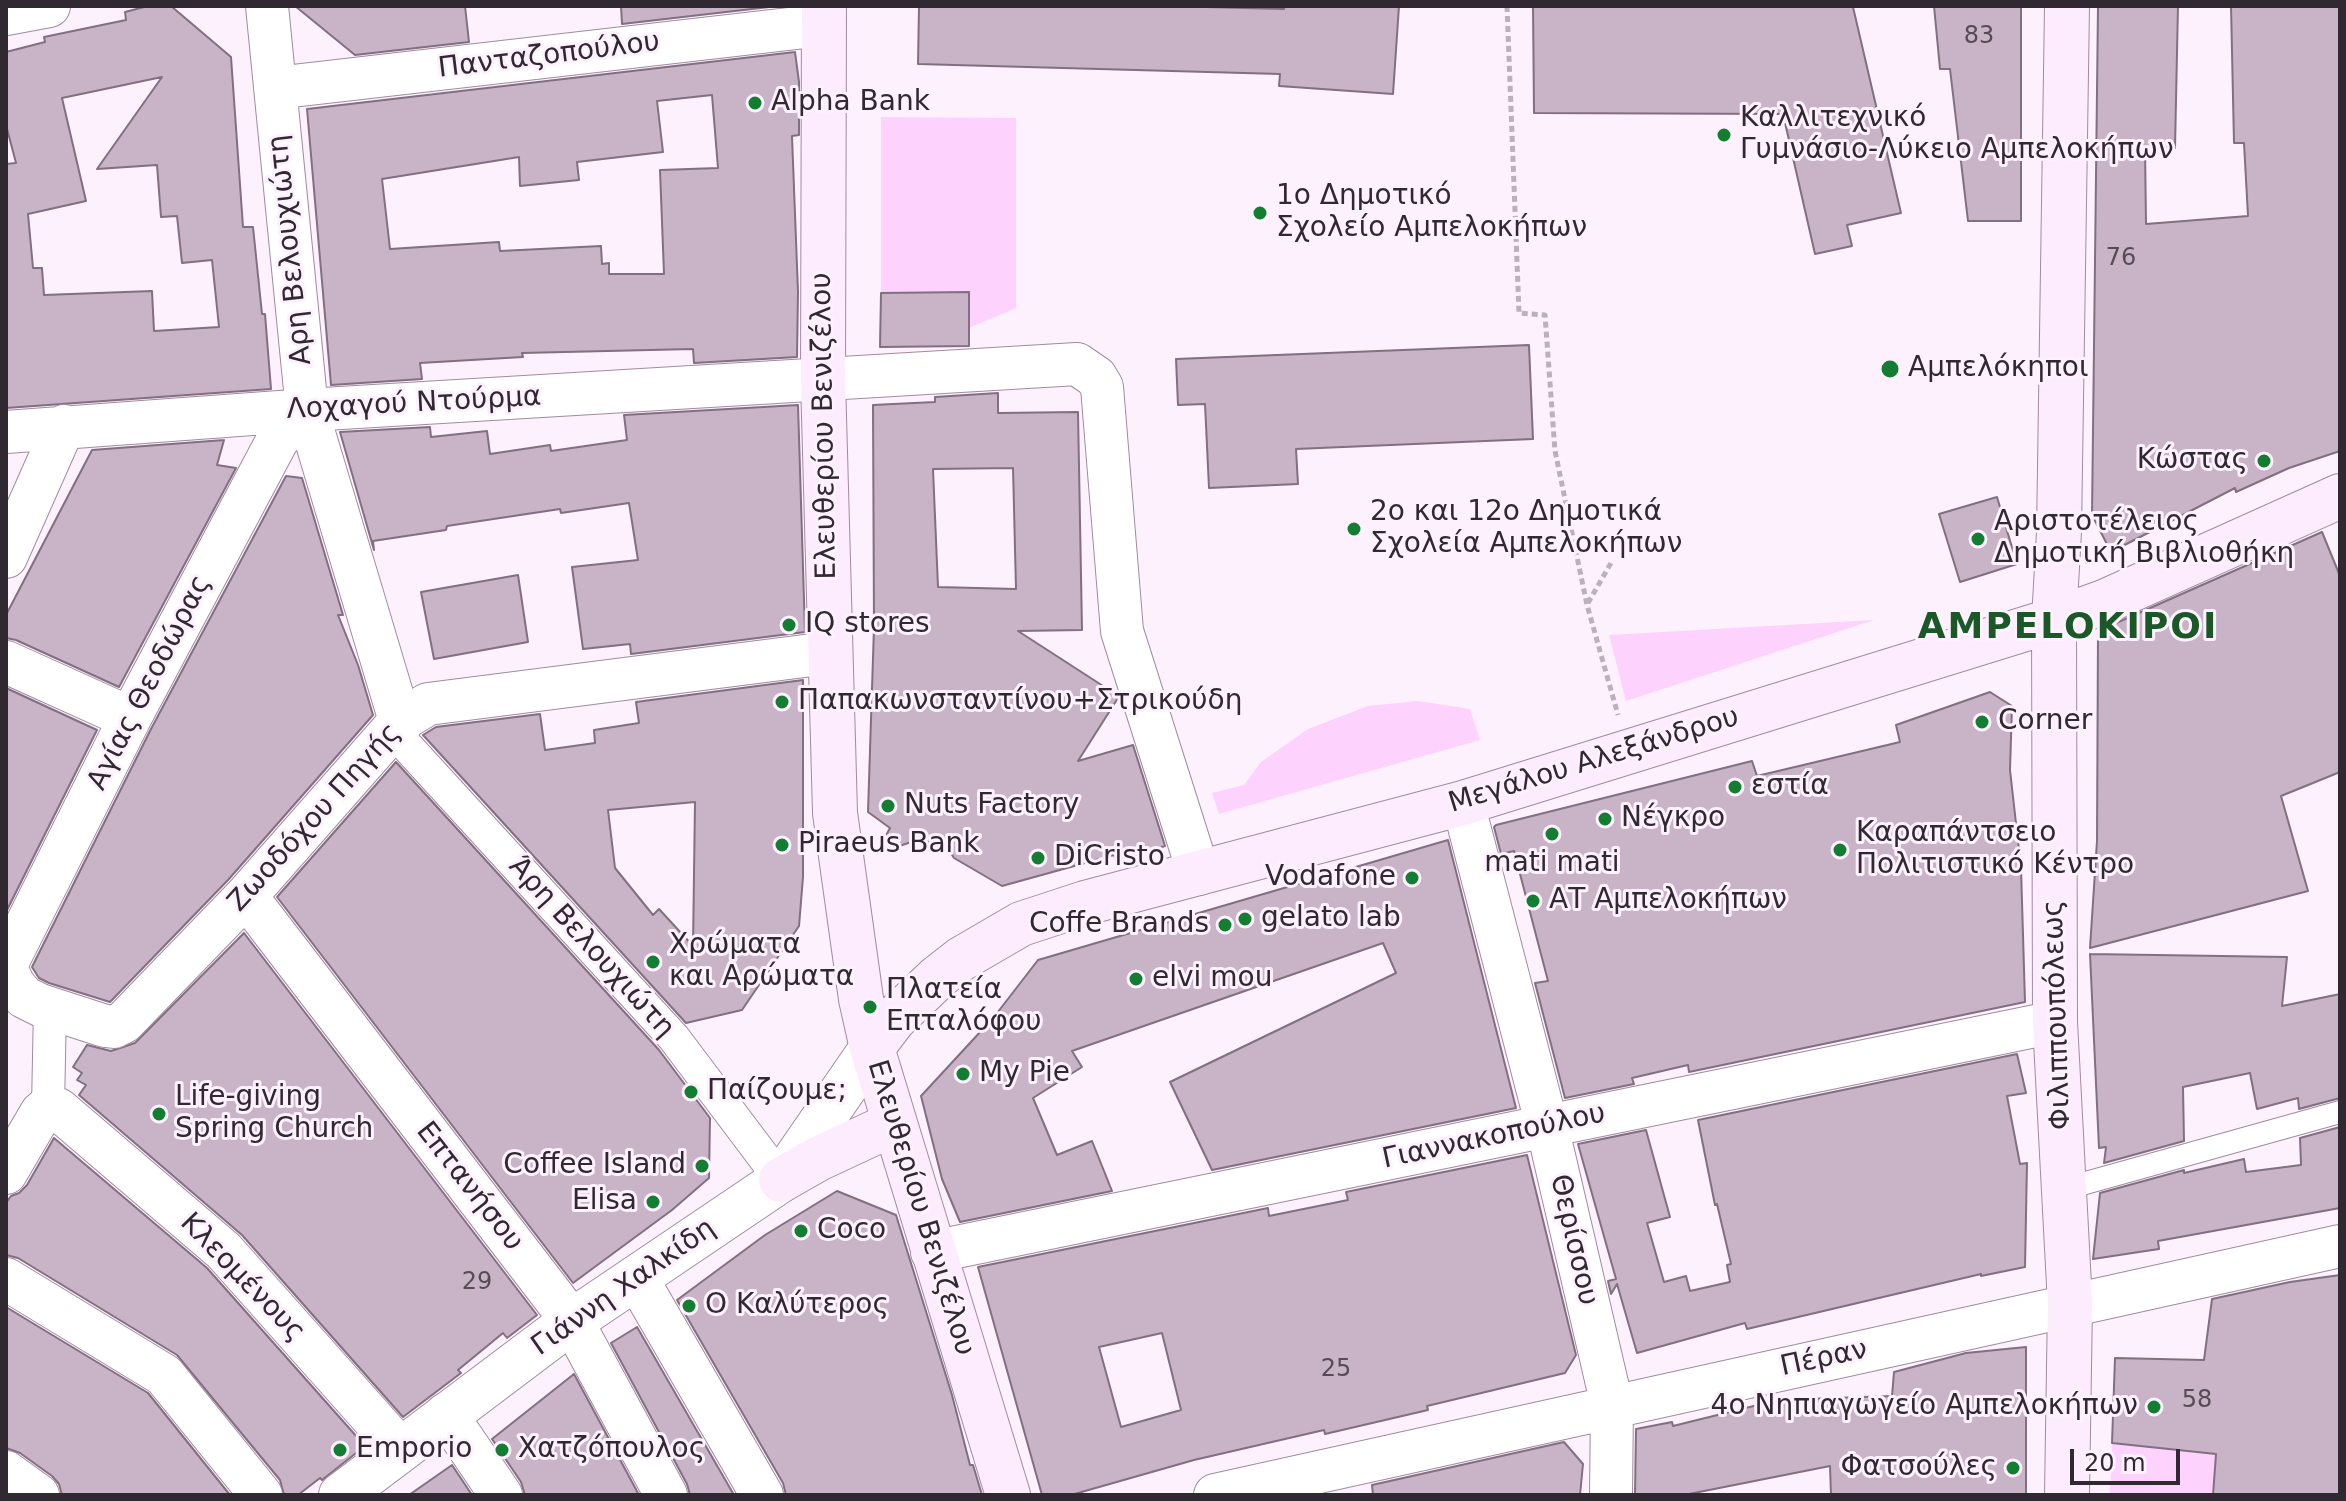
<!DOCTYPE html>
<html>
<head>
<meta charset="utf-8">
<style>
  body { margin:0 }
  #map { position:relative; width:2346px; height:1501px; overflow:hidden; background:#fef1fe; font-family:"DejaVu Sans",sans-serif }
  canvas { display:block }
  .frame { position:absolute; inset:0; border:8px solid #312931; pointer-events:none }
  .scale { position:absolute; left:2070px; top:1449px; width:110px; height:36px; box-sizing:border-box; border:4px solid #312931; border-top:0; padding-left:10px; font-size:24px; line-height:28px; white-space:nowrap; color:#312931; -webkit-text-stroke:6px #fef1fe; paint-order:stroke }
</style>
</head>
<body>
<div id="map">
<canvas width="2346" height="1501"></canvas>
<div class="frame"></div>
<div class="scale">20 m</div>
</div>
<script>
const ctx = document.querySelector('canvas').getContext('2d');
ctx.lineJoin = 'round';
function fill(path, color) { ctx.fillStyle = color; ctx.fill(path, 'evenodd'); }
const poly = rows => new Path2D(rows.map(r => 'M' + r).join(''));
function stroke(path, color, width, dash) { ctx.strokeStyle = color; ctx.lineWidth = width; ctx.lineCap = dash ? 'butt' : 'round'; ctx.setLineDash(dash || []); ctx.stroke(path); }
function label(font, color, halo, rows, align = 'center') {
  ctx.font = font + ' "DejaVu Sans",sans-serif'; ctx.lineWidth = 6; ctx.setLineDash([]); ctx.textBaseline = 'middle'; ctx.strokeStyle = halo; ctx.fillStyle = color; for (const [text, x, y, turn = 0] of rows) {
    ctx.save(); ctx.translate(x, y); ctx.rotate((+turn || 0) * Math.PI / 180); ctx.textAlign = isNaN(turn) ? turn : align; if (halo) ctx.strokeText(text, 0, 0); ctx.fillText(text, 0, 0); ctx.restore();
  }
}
const green = poly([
  [881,117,1016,118,1016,308,969,328,968,292,881,293],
  [1874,620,1626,701,1609,635],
  [1418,701,1470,709,1480,740,1219,814,1212,793,1244,785,1261,762,1308,729,1368,706],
  [2112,1443,2216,1454,2213,1495,2110,1495]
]);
const building = poly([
  [148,6,171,6,231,57,243,227,253,227,262,314,265,314,271,389,6,408,6,164,16,163,6,125,6,52,45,42,44,37,126,20,125,12,148,6],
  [162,77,97,169,157,165,161,217,177,216,182,263,212,260,219,327,154,331,152,291,44,295,42,268,33,268,28,214,86,201,62,98,162,77],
  [295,6,465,6,469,42,355,55,295,6],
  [621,6,778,6,622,24,621,6],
  [919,6,1166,6,1284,9,1284,6,1399,6,1393,94,1279,86,1280,74,918,64,919,6],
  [1533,6,1853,7,1901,213,1847,225,1852,246,1815,254,1783,114,1534,113,1533,6],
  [1934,6,2021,6,2021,221,1968,221,1950,69,1940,69,1934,6],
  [2098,6,2178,6,2175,148,2145,147,2146,224,2248,216,2244,143,2234,143,2231,6,2340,6,2340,451,2289,468,2236,492,2235,488,2111,552,2092,515,2098,6],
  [795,52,799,82,799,135,792,136,798,292,797,357,694,363,693,349,522,353,523,357,420,363,422,379,331,385,307,109,795,52],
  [712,95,718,168,660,170,664,274,609,274,609,263,602,264,601,246,500,251,499,242,390,249,382,179,519,157,520,186,579,180,577,162,663,152,657,101,712,95],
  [969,292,969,346,880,347,881,293,969,292],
  [1529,345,1533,439,1296,449,1298,484,1209,488,1205,404,1178,405,1176,359,1529,345],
  [998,393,998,413,1078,412,1082,630,1018,631,1117,695,1118,698,1078,761,1133,745,1165,846,1117,862,1114,855,1002,886,954,858,949,850,920,839,876,854,890,828,868,812,874,627,873,405,935,402,935,397,998,393],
  [1013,468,1016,589,938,587,933,469,1013,468],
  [798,405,805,632,631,654,630,644,583,649,572,567,638,560,629,503,561,513,560,509,447,526,446,530,373,541,374,550,340,432,430,427,431,437,487,431,490,454,550,445,551,451,627,440,624,415,798,405],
  [224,440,217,465,236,468,119,687,16,640,6,638,6,615,92,450,224,440],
  [286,476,302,478,343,615,338,615,358,665,373,715,228,880,110,1002,49,983,39,978,32,967,151,729,286,476],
  [1997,497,2017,564,1960,582,1939,514,1997,497],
  [2322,532,2340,576,2340,772,2281,796,2308,891,2090,948,2097,841,2098,631,2322,532],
  [518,575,528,642,434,659,421,592,518,575],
  [803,680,803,877,799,926,742,1010,686,1023,423,735,436,727,540,714,545,750,595,743,594,730,639,723,636,702,803,680],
  [695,802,693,946,659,909,653,915,615,868,608,810,695,802],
  [6,688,97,730,6,912,6,688],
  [1990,692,2012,706,2010,770,2021,868,2025,1002,1689,1072,1688,1065,1632,1078,1634,1084,1565,1098,1535,983,1548,981,1514,851,1501,854,1494,827,1496,825,1752,761,1757,776,1900,742,1896,725,1990,692],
  [396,762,659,1050,710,1118,709,1178,672,1210,573,1283,277,897,396,762],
  [1448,840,1516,1108,1212,1170,1170,1082,1396,973,1383,943,1072,1051,1082,1067,1033,1098,1057,1155,1092,1141,1112,1191,960,1222,942,1179,921,1096,994,1017,1038,960,1448,840],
  [244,933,537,1315,507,1338,503,1333,458,1370,461,1373,403,1417,242,1235,79,1095,86,1085,77,1080,82,1073,73,1067,87,1045,111,1051,135,1043,244,933],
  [2090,954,2287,957,2282,1006,2340,994,2340,1098,2299,1109,2298,1098,2257,1109,2250,1073,2183,1087,2184,1141,2104,1163,2106,1147,2099,1148,2090,954],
  [2017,1054,2026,1093,2007,1096,2020,1164,2027,1163,2025,1267,1981,1276,1981,1274,1747,1329,1745,1323,1637,1353,1617,1284,1611,1294,1608,1281,1616,1279,1578,1144,1646,1130,1670,1217,1647,1223,1664,1282,1686,1276,1690,1291,1730,1282,1727,1265,1731,1264,1717,1204,1715,1205,1698,1120,2017,1054],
  [2340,1127,2340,1208,2158,1241,2159,1249,2093,1259,2100,1193,2184,1170,2184,1173,2244,1159,2246,1172,2301,1165,2300,1138,2340,1127],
  [54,1138,207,1268,365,1446,322,1480,320,1478,298,1495,284,1495,280,1480,177,1355,18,1258,6,1255,6,1203,11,1196,19,1193,27,1185,54,1138],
  [1527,1155,1576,1355,1565,1373,1427,1406,1428,1410,1325,1434,1324,1430,1194,1460,1071,1495,1042,1495,978,1267,1268,1208,1269,1216,1348,1200,1346,1192,1527,1155],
  [1162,1333,1181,1410,1121,1427,1099,1347,1162,1333],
  [837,1191,896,1215,952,1395,970,1465,973,1465,982,1495,786,1495,783,1483,677,1300,765,1235,837,1191],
  [2340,1275,2340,1495,2213,1495,2216,1454,2112,1443,2115,1358,2204,1360,2212,1299,2290,1282,2340,1275],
  [6,1307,148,1393,230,1495,62,1495,59,1484,52,1476,20,1453,6,1448,6,1307],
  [637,1327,734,1495,690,1495,687,1484,611,1343,637,1327],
  [2026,1347,2026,1495,1831,1495,1830,1466,1684,1495,1635,1495,1636,1429,1672,1422,1673,1426,1778,1400,1892,1396,1894,1372,1966,1353,2026,1347],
  [574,1374,639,1495,525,1495,521,1482,492,1439,574,1374],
  [1564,1442,1583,1464,1580,1495,1373,1495,1372,1485,1564,1442],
  [452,1465,472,1495,409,1495,452,1465]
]);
const path = poly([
  [1507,6,1519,313,1545,315,1555,451,1587,605,1618,715],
  [1588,603,1611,563]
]);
const service = poly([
  [2064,1189,2340,1112]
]);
const pedestrian = poly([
  [400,721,404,743,674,1038,781,1180],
  [48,1107,50,1008]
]);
const minor = poly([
  [267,6,307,410,400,721],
  [6,14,49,6],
  [275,88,823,25],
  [6,432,307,410,1077,364,1096,377,1102,387,1122,631,1199,874],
  [6,557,64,426],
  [6,662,130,718],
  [1463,803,1547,1126,1612,1405,1611,1495],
  [246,896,572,1321,666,1495],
  [6,965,130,718,278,439,307,410],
  [6,968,14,985,24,997,40,1005,105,1026,114,1027,124,1022,246,896,400,721,428,704,828,653],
  [6,1173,41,1113,48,1107,58,1109,224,1251,400,1449],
  [932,1252,2055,1022],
  [636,1277,762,1495],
  [6,1279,164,1375,261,1495],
  [446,1414,501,1495],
  [6,1472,38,1495],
  [1215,1495,2340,1246]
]);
const tertiary = poly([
  [341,1495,572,1321,781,1180,872,1048]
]);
const secondary = poly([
  [824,6,823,380,835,813,861,999,872,1048,1008,1495],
  [872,1048,894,1019,938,977,961,959,1021,924,1085,903,1463,803,2054,620,2104,602,2340,496],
  [781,1180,818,1159,893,1124],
  [2067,1495,2070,1304,2055,1022,2054,620,2059,532,2067,6]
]);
const markers = [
  [755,103,8,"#137d31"],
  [1724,135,8,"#137d31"],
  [1260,213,8,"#137d31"],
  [1890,369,10,"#137d31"],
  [2264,461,8,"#137d31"],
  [1354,529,8,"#137d31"],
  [1978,539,8,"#137d31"],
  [789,625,8,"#137d31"],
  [782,702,8,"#137d31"],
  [1982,722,8,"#137d31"],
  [1735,787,8,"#137d31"],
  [888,806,8,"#137d31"],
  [1605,819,8,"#137d31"],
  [1552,834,8,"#137d31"],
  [782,845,8,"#137d31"],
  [1840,850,8,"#137d31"],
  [1038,858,8,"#137d31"],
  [1412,878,8,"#137d31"],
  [1533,901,8,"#137d31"],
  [1245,919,8,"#137d31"],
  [1225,925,8,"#137d31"],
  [653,962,8,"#137d31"],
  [1136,979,8,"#137d31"],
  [870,1007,8,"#137d31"],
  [963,1074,8,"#137d31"],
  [691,1092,8,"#137d31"],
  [159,1114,8,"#137d31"],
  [702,1166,8,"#137d31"],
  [653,1202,8,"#137d31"],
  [801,1231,8,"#137d31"],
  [689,1306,8,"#137d31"],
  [2154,1407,8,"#137d31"],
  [340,1450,8,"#137d31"],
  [502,1450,8,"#137d31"],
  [2013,1468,8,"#137d31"]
];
const numberNames = [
  ["83",1979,37],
  ["76",2121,259],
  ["29",477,1283],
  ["25",1336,1370],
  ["58",2197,1401]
];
const streetNames = [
  ["Πανταζοπούλου",549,56,-7],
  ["Αρη Βελουχιώτη",291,250,-96],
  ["Λοχαγού Ντούρμα",414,404,-3],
  ["Ελευθερίου Βενιζέλου",825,426,-91],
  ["Αγίας Θεοδώρας",150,683,-63],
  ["Μεγάλου Αλεξάνδρου",1594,761,-17],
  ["Ζωοδόχου Πηγής",315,818,-48],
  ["Άρη Βελουχιώτη",591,948,48],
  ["Φιλιππουπόλεως",2058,1015,-92],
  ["Γιαννακοπούλου",1494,1137,-12],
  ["Επτανήσου",469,1187,52],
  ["Ελευθερίου Βενιζέλου",920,1208,73],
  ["Θερίσσου",1573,1240,77],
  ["Κλεομένους",242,1278,46],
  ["Γιάννη Χαλκίδη",624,1288,-35],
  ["Πέραν",1824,1359,-12]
];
const poiNames = [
  ["Alpha Bank",771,103],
  ["Καλλιτεχνικό",1740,119],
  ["Γυμνάσιο-Λύκειο Αμπελοκήπων",1740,151],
  ["1ο Δημοτικό",1276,197],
  ["Σχολείο Αμπελοκήπων",1276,229],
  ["Αμπελόκηποι",1908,369],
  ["Κώστας",2248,461,"right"],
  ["2ο και 12ο Δημοτικά",1370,513],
  ["Σχολεία Αμπελοκήπων",1370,545],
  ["Αριστοτέλειος",1994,523],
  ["Δημοτική Βιβλιοθήκη",1994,555],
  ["IQ stores",805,625],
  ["Παπακωνσταντίνου+Στρικούδη",798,702],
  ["Corner",1998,722],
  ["εστία",1751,787],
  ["Nuts Factory",904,806],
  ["Νέγκρο",1621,819],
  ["Καραπάντσειο",1856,834],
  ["Πολιτιστικό Κέντρο",1856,866],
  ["Piraeus Bank",798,845],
  ["DiCristo",1054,858],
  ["mati mati",1552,864,"center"],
  ["Vodafone",1396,878,"right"],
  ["ΑΤ Αμπελοκήπων",1549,901],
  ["gelato lab",1261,919],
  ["Coffe Brands",1209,925,"right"],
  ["Χρώματα",669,946],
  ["και Αρώματα",669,978],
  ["elvi mou",1152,979],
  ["Πλατεία",886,991],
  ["Επταλόφου",886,1023],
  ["My Pie",979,1074],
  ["Παίζουμε;",707,1092],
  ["Life-giving",175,1098],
  ["Spring Church",175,1130],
  ["Coffee Island",686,1166,"right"],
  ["Elisa",637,1202,"right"],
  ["Coco",817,1231],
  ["Ο Καλύτερος",705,1306],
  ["4ο Νηπιαγωγείο Αμπελοκήπων",2138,1407,"right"],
  ["Emporio",356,1450],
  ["Χατζόπουλος",518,1450],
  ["Φατσούλες",1997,1468,"right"]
];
const districtNames = [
  ["AMPELOKIPOI",2068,629]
];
fill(green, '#fdd2fc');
fill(building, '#c8b3c7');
stroke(building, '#826f81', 2);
stroke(service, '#a08c9f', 24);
stroke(pedestrian, '#a08c9f', 34);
stroke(minor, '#a08c9f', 44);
stroke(tertiary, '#a08c9f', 46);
stroke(secondary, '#a08c9f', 46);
stroke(path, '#bcb0bc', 5, [6, 4]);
stroke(service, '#fff', 22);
stroke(pedestrian, '#fff', 32);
stroke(minor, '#fff', 42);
stroke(tertiary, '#fff', 44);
stroke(secondary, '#fdecfd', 44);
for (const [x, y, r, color] of markers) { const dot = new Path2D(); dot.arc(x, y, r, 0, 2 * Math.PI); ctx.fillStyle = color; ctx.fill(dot); stroke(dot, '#fef1fe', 3); }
label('24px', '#574c56', null, numberNames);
label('28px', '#312931', '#fef1fe', streetNames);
label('28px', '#312931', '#fef1fe', poiNames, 'left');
ctx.letterSpacing = '2px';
label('bold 36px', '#1b5828', '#fef1fe', districtNames);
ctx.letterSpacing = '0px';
</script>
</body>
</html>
